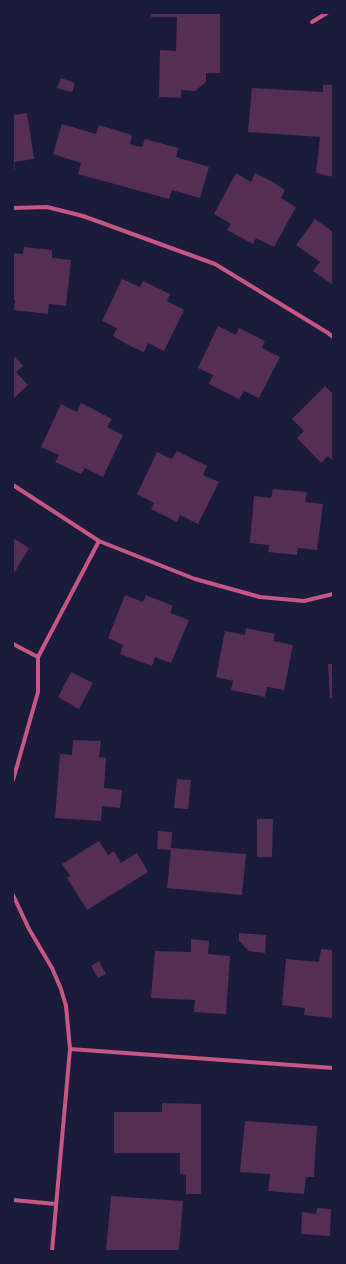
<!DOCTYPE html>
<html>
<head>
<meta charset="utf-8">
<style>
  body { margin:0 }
  #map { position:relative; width:346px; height:1264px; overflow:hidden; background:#1b1b3a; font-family:Roboto,sans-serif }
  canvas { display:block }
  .frame { position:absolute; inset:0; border:14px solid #1b1b3a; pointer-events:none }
</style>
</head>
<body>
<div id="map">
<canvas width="346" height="1264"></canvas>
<div class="frame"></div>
</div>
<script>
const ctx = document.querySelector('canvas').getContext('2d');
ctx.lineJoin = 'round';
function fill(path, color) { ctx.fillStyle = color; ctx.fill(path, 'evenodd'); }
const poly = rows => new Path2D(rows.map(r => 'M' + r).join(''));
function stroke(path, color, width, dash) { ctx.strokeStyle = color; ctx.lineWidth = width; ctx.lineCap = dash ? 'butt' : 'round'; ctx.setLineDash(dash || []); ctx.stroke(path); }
const building = poly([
  [151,13,220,13,220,73,206,73,206,82,195,91,181,90,181,98,159,97,160,50,176,51,177,17,151,17],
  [61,78,75,83,72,92,57,88],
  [323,85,333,85,333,177,316,173,320,137,248,132,252,88,323,92],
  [27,113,34,159,14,162,15,169,13,170,13,115],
  [62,124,96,134,99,125,132,135,130,144,136,146,142,147,145,139,178,148,176,157,209,167,200,198,172,190,169,199,78,174,81,163,53,154],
  [236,173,251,182,255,173,271,181,285,190,281,198,296,207,274,247,256,238,253,244,227,230,231,224,214,214],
  [315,219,333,232,333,285,313,271,320,262,296,245],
  [24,247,52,250,52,258,71,260,66,306,49,304,48,314,14,310,15,300,13,300,13,253,23,254],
  [122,279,140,287,143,281,170,294,167,301,184,310,164,351,148,343,144,352,128,345,113,336,117,328,102,321],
  [218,326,236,335,239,328,265,341,262,348,280,357,259,398,244,391,239,399,209,384,213,375,198,368],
  [13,355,23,366,16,372,28,385,13,399],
  [325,386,333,394,333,461,328,456,321,463,297,438,304,431,292,419],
  [81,403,112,419,107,427,123,435,103,477,85,468,81,474,55,462,59,455,41,447,61,404,77,412],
  [177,451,207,466,203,475,219,482,198,524,180,515,177,522,151,509,154,503,137,494,157,452,172,459],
  [273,489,307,492,305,502,323,504,317,550,298,548,297,555,268,552,269,545,250,543,254,496,271,498],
  [13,538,29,548,13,575],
  [125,595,143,602,146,595,173,606,170,613,189,620,171,663,155,657,152,666,120,654,123,645,108,638],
  [246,628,275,634,273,641,293,645,284,690,267,687,265,697,231,690,233,681,216,677,225,631,245,635],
  [328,664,333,664,333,698,330,698],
  [71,672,93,683,79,709,58,697],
  [73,740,101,741,99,757,106,758,104,788,122,790,120,808,102,806,101,821,55,818,60,754,72,755],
  [177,779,191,780,188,809,174,808],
  [257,819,273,819,272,857,257,857],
  [158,831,172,832,171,848,246,854,242,895,167,888,171,850,157,849],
  [99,841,108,855,114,851,121,863,137,853,148,872,87,910,67,878,70,876,62,864],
  [239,933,266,935,265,953,249,951,239,941],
  [191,939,209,941,208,954,230,956,226,1014,194,1012,195,1000,151,998,155,951,191,952],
  [321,949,333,950,333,1018,304,1015,305,1008,282,1005,286,959,319,962],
  [99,961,106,974,98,978,91,966],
  [162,1103,201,1104,201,1194,186,1194,186,1175,180,1174,180,1153,114,1153,114,1112,162,1112],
  [245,1121,317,1126,314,1177,306,1177,304,1194,268,1191,270,1174,240,1172],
  [111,1196,183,1201,179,1251,106,1251],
  [317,1208,331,1209,330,1236,301,1234,302,1212,316,1214]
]);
const minor = poly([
  [312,22,327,13],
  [13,208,47,207,83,216,215,264,328,333,333,337],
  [13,485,99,541,195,579,260,597,304,601,333,594],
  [13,644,38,657,99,541],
  [13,780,38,692,38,657],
  [13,895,29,929,52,968,61,989,66,1006,70,1049,52,1251],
  [70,1049,333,1068],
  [13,1200,56,1204]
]);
fill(building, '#542f53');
stroke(minor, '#c65784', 4);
</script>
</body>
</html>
